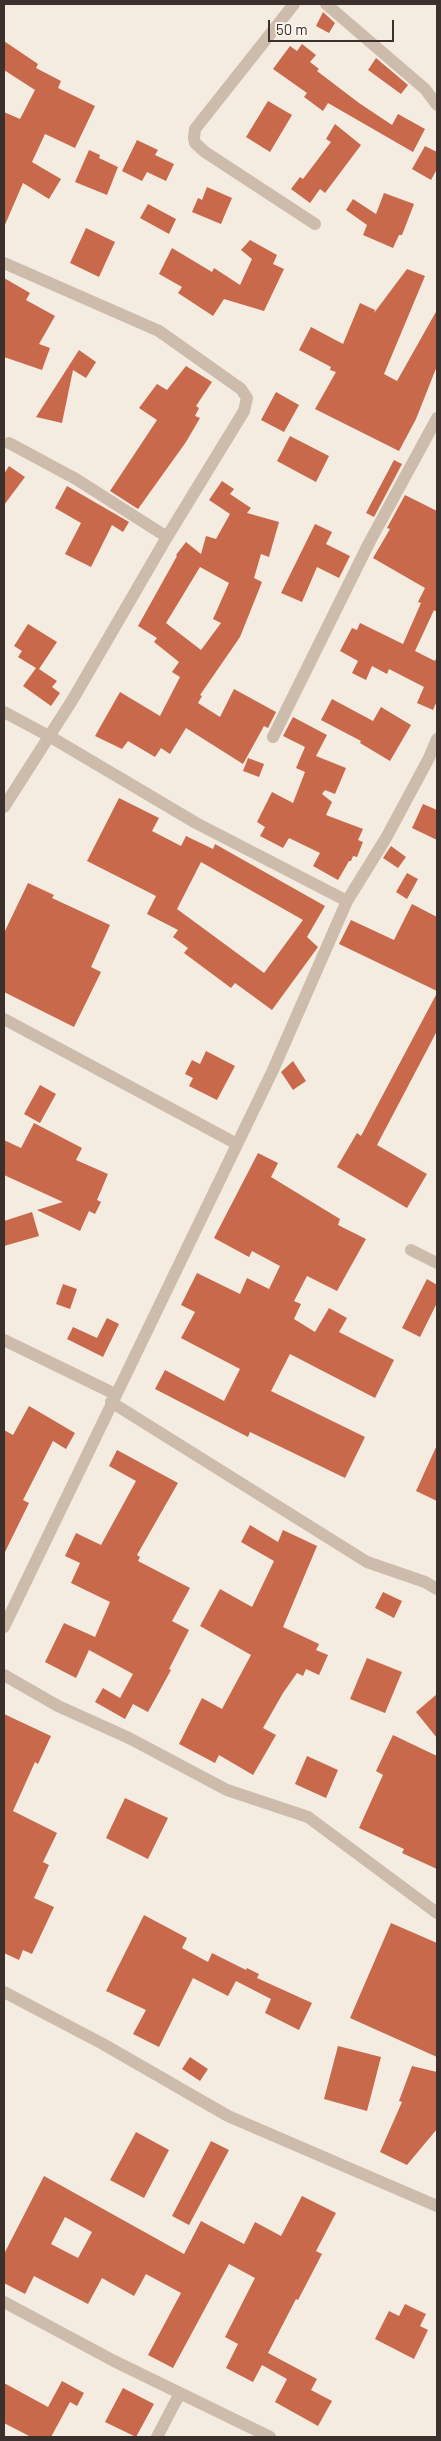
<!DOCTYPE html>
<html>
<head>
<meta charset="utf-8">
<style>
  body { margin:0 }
  #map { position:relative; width:441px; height:2441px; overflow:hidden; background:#f4ebe1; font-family:Barlow,sans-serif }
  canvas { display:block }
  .frame { position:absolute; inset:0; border:5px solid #3b302b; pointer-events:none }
  .scale { position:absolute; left:268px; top:20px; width:126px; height:22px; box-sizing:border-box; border:2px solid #3b302b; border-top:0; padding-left:6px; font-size:15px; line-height:18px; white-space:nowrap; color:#3b302b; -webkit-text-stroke:4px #fbf5ee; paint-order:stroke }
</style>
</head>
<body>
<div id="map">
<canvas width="441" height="2441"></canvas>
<div class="frame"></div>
<div class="scale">50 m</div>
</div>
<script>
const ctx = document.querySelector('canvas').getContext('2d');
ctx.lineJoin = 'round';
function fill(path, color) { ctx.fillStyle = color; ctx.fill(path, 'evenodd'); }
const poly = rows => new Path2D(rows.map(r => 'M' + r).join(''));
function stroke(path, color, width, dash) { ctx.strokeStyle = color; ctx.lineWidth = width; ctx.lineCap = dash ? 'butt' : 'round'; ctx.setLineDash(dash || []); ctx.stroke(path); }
const building = poly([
  [323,12,335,23,329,33,316,26],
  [4,41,38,64,36,68,61,81,58,88,95,106,75,148,45,134,32,162,61,179,49,199,23,183,4,227,4,112,20,119,35,90,4,70],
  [302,44,316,55,310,62,319,69,317,71,359,103,392,125,398,114,425,129,413,152,328,103,323,111,304,97,307,93,273,69,290,46,297,51],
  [376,58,408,85,401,94,368,70],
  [268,101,292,115,270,152,246,137],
  [335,124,361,145,325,193,320,189,310,203,291,189,300,177,303,179,331,142,326,139],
  [137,140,158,150,155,155,174,164,166,181,147,172,142,181,122,171],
  [425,146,437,152,437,169,431,180,412,169],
  [89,150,100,155,99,158,118,167,107,195,75,182],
  [207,187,232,198,221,224,192,212,198,198,202,200],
  [384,193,414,204,402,235,399,235,393,248,363,235,367,225,346,210,353,199,376,214],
  [148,204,176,219,169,234,140,218],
  [86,228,115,242,99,277,70,263],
  [250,240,277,255,273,264,284,269,264,311,224,299,213,316,178,293,182,287,159,274,172,248,212,272,214,268,240,285,252,259,241,250],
  [407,269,425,276,384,374,397,381,437,310,437,366,416,419,399,451,315,409,336,372,330,370,331,367,299,350,311,327,343,344,360,303,375,310,374,313],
  [4,278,30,293,26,300,55,316,39,344,50,348,42,370,4,357],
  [79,350,96,362,86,378,73,370,62,423,36,417],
  [186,366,212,382,196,406,199,408,195,416,200,418,186,442,138,509,110,491,157,420,139,408,157,384,167,390],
  [276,392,299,405,284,432,261,420],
  [290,436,329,456,316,482,277,461],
  [394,460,402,464,374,517,366,513],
  [9,466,25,477,4,505,4,474],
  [222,481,234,489,230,494,251,508,247,513,279,522,269,557,261,554,254,578,262,582,240,637,200,695,202,696,198,703,220,717,234,689,276,712,268,728,264,726,243,764,186,728,170,754,161,748,155,757,128,741,122,749,95,736,120,692,160,716,180,677,172,672,179,662,154,642,157,638,138,626,177,556,176,555,186,542,201,554,206,536,216,539,230,514,209,500],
  [200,567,229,583,213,619,221,623,201,650,166,623],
  [67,486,129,522,123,532,112,525,91,567,65,554,81,523,55,508],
  [405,495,437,511,437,612,434,610,415,651,435,661,437,656,437,701,433,710,417,703,424,687,389,669,387,674,372,666,366,680,352,673,358,661,340,651,352,628,357,630,360,623,403,644,421,603,418,602,425,588,373,558,390,529,387,528],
  [315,524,332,532,326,544,350,556,339,578,317,567,302,602,281,593],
  [28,624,57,642,39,669,57,681,52,687,60,693,51,706,23,686,36,668,18,657,22,651,14,646],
  [332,699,373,721,381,707,411,725,390,761,360,743,361,741,321,720],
  [293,717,327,735,316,756,346,768,335,794,325,790,322,794,332,802,326,815,363,829,358,840,363,842,357,857,353,856,351,861,349,861,338,880,313,866,320,853,289,838,283,848,260,836,265,827,257,822,272,792,293,803,305,772,296,768,305,747,283,736],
  [248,758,264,764,259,777,243,771],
  [119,798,159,818,152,831,181,846,186,836,213,849,215,844,325,906,307,937,318,947,272,1010,235,983,231,988,184,953,188,948,173,937,178,930,147,914,156,896,87,861],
  [201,862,303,920,264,973,177,909],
  [423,804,437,810,437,840,412,828],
  [391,846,406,857,398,868,383,858],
  [407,873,418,879,407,899,396,892],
  [28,883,54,895,52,898,110,925,91,967,101,972,74,1027,4,992,4,933],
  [412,904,437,917,437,991,339,944,351,920,394,940],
  [437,993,437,1031,377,1145,427,1174,407,1208,337,1167,357,1133,361,1136],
  [206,1051,235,1066,217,1100,189,1086,193,1078,185,1074,192,1060,200,1064],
  [293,1061,306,1081,293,1090,281,1072],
  [40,1085,56,1094,40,1123,24,1114],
  [34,1123,82,1148,76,1160,108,1174,97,1200,101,1202,95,1214,89,1211,80,1231,37,1210,63,1202,4,1175,4,1140,21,1148],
  [258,1153,278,1163,271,1177,340,1219,338,1225,366,1239,337,1291,307,1276,294,1301,301,1304,294,1319,315,1332,329,1308,347,1318,339,1332,394,1360,375,1398,290,1354,271,1391,365,1437,345,1478,250,1432,248,1437,155,1389,165,1370,224,1401,240,1369,181,1338,195,1312,181,1305,197,1273,240,1294,247,1278,269,1289,280,1266,252,1251,249,1257,214,1238],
  [32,1212,39,1236,4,1246,4,1221],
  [427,1279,437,1285,437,1303,420,1337,402,1328],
  [63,1284,77,1289,70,1309,56,1304],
  [107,1318,119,1324,103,1357,67,1339,73,1327,97,1338],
  [29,1406,75,1433,66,1449,53,1441,23,1500,29,1503,4,1554,4,1430,13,1435],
  [437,1445,437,1501,416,1491],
  [117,1450,178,1483,137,1555,140,1557,138,1561,190,1588,172,1621,189,1630,169,1669,171,1670,148,1712,133,1704,125,1719,95,1702,103,1688,120,1698,133,1674,89,1650,76,1678,45,1662,64,1623,95,1637,110,1602,71,1583,80,1563,65,1556,76,1533,101,1545,136,1481,109,1466],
  [250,1525,278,1542,283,1530,317,1546,283,1627,319,1644,316,1650,328,1655,319,1675,306,1669,303,1676,297,1673,283,1693,263,1728,276,1735,253,1775,219,1755,215,1763,179,1744,202,1698,222,1709,251,1655,200,1626,220,1589,252,1607,274,1561,241,1542],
  [383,1592,402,1601,394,1618,375,1608],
  [367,1658,402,1672,385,1713,350,1699],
  [437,1694,437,1738,416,1712],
  [4,1714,51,1736,38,1764,35,1762,13,1811,57,1833,43,1862,49,1865,34,1898,54,1907,32,1954,23,1950,19,1960,4,1953],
  [393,1735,437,1756,437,1869,402,1853,404,1849,359,1828,383,1775,376,1771],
  [307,1756,338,1770,326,1798,295,1784],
  [125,1798,168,1818,148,1859,106,1838],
  [144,1915,187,1938,182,1948,208,1962,212,1953,246,1970,247,1968,259,1974,257,1978,312,2003,299,2030,265,2013,271,1999,236,1981,228,1996,193,1978,159,2047,133,2034,146,2010,106,1991],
  [391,1923,437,1943,437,2057,350,2018],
  [338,2046,381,2057,367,2111,324,2099],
  [190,2057,208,2069,200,2081,182,2069],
  [412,2066,437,2072,437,2129,407,2165,380,2152,402,2102,399,2101],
  [136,2132,169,2150,144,2198,110,2180],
  [211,2141,229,2150,189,2225,172,2216],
  [44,2176,184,2254,201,2221,244,2244,255,2222,281,2236,302,2196,336,2213,316,2251,322,2254,298,2300,296,2299,268,2353,317,2379,311,2390,332,2401,318,2426,275,2402,287,2379,262,2365,253,2382,226,2368,238,2344,225,2337,255,2278,229,2264,173,2368,148,2355,181,2293,146,2274,134,2296,102,2278,88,2304,34,2276,25,2294,4,2283,4,2254],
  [65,2217,92,2232,78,2258,51,2244],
  [405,2304,426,2314,420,2326,428,2330,414,2359,375,2339,389,2311,399,2316],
  [62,2381,84,2393,77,2406,70,2402,51,2437,31,2437,4,2423,4,2383,48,2407],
  [123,2388,154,2404,136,2437,105,2422]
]);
const minor = poly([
  [294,4,195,129,194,138,195,143,205,152,315,224],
  [326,4,425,89,437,105],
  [4,263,159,331,241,389,247,398,244,411,167,537,73,699,4,807],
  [9,443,76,479,167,537],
  [4,712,49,736,196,823,347,901],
  [273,737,369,543,437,418],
  [4,1019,237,1144],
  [411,1250,437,1263],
  [4,1340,115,1394],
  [111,1402,367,1562,425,1582,437,1589],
  [4,1627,273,1070,347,901,386,838,429,758,437,739],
  [4,1675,58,1706,129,1738,227,1790,308,1817,437,1913],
  [4,1992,103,2044,228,2116,437,2206],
  [4,2302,114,2361,270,2437],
  [157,2437,180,2393]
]);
fill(building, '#c8694b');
stroke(minor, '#cdbbac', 12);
</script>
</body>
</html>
